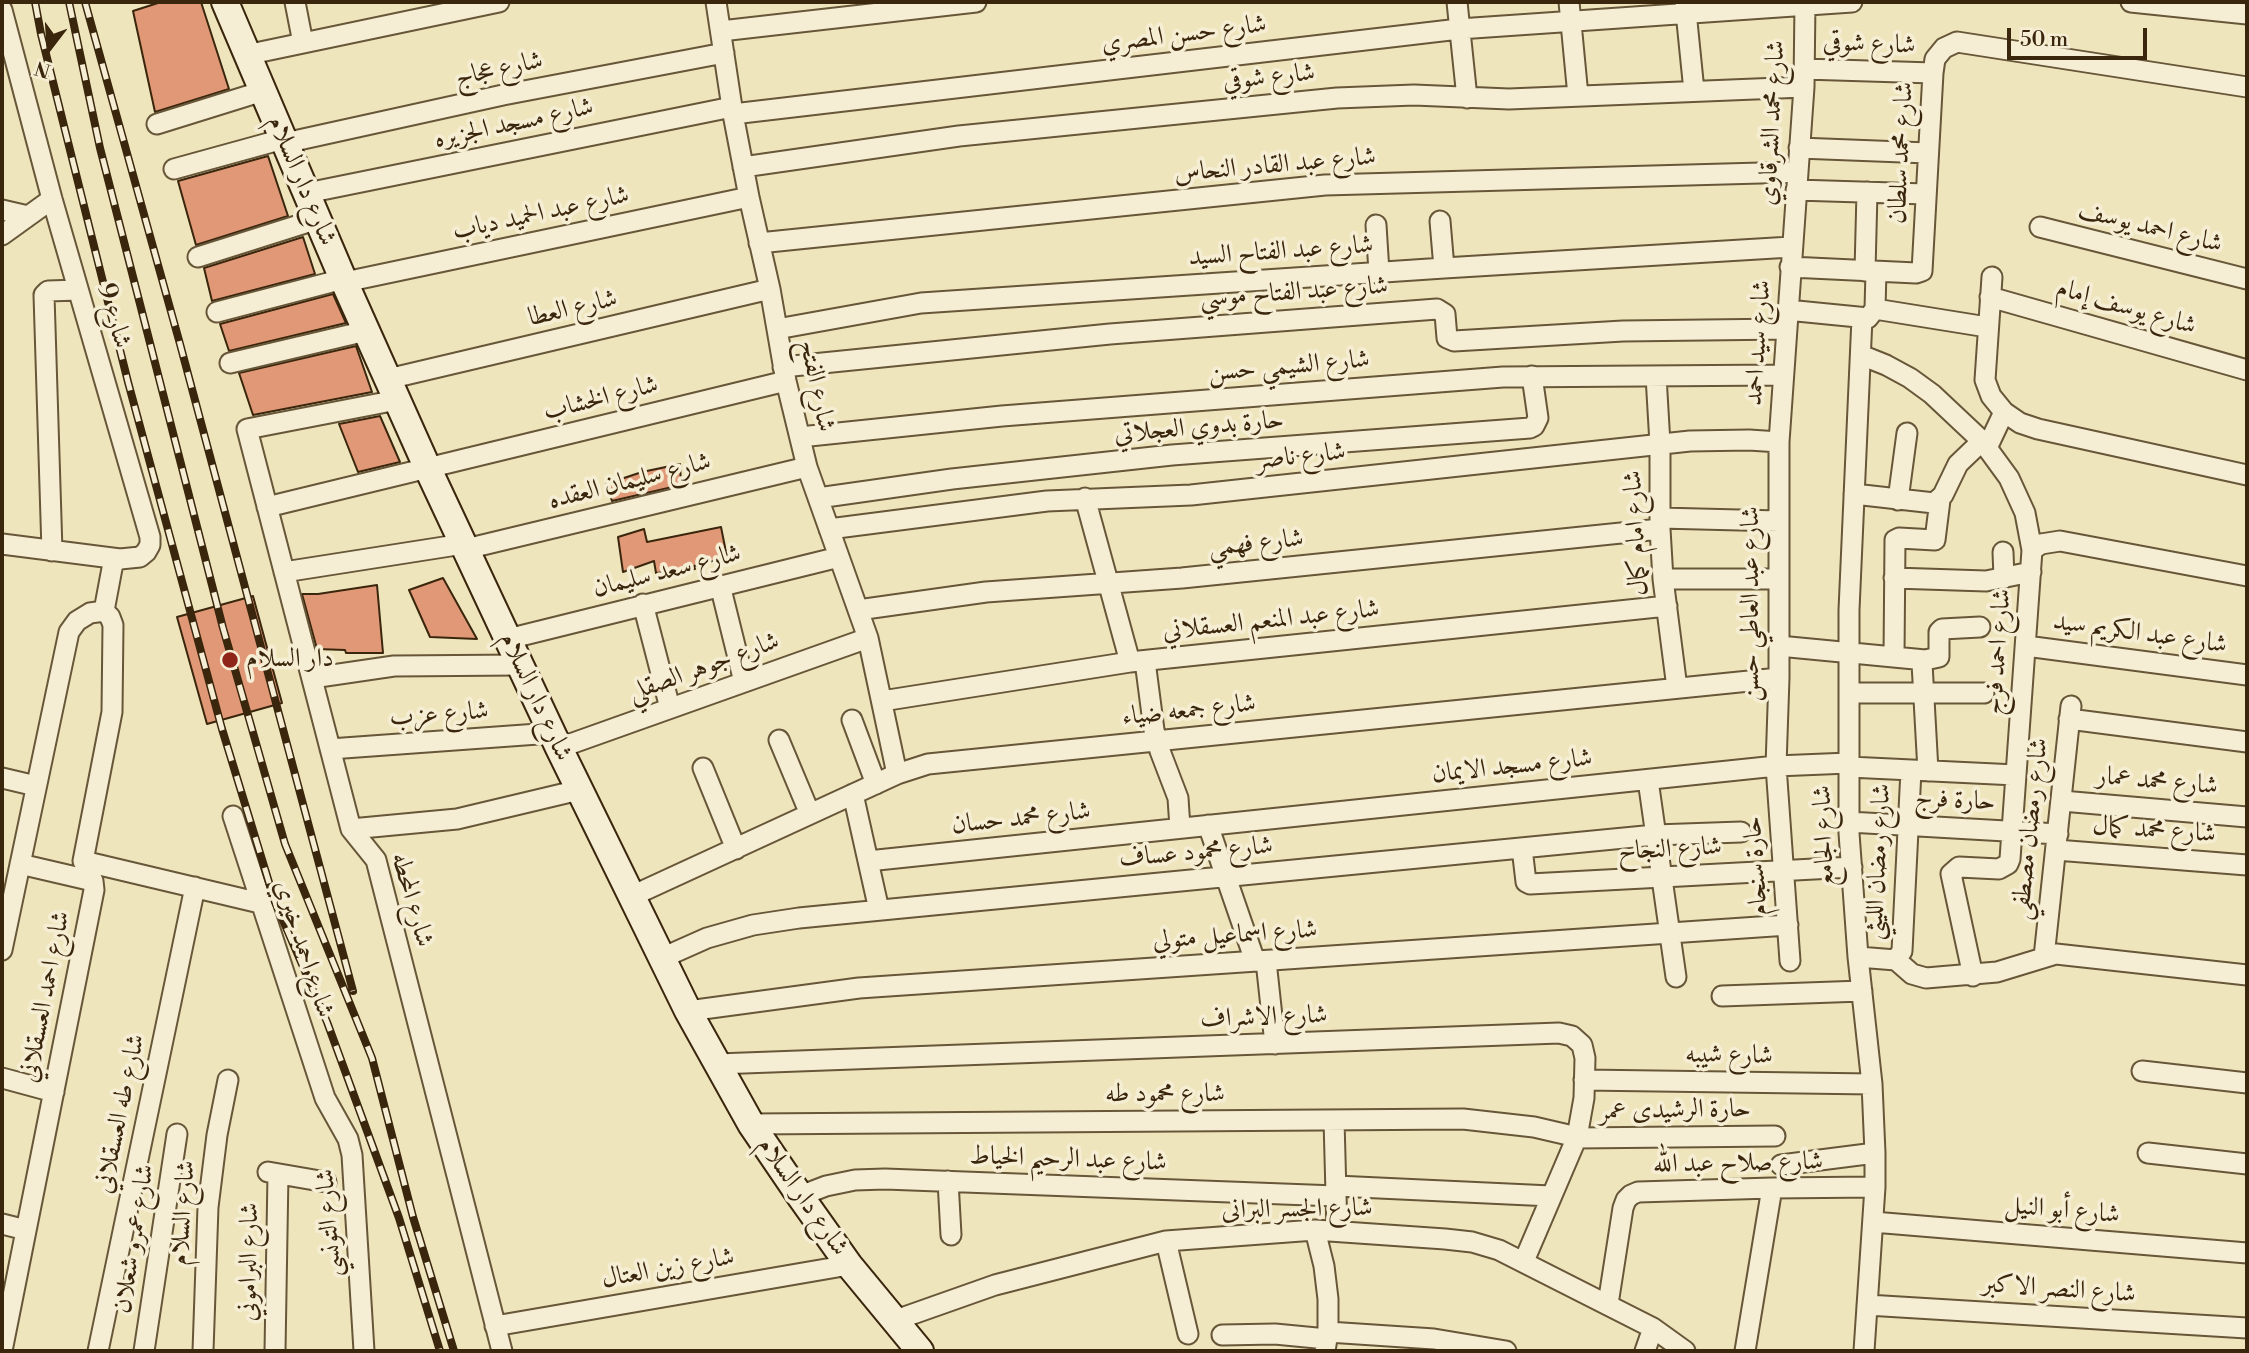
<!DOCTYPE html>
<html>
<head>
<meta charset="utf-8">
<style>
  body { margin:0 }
  #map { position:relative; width:2249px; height:1353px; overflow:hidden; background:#efe5bd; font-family:"Libre Bodoni",serif }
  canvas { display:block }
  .frame { position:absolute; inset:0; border:4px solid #3a260c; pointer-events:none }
  .north { position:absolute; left:14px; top:14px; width:70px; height:70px; -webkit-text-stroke:5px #f5eed4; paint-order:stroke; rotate:197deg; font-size:19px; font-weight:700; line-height:28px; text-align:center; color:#3a260c }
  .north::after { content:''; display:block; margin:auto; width:24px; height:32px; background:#3a260c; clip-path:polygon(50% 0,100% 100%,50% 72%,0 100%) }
  .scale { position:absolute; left:2007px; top:28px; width:140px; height:32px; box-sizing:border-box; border:4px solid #3a260c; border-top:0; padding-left:9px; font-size:21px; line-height:24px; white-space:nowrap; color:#3a260c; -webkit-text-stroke:5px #f5eed4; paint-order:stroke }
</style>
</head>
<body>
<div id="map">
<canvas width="2249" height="1353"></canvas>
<div class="frame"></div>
<div class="north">N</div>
<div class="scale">50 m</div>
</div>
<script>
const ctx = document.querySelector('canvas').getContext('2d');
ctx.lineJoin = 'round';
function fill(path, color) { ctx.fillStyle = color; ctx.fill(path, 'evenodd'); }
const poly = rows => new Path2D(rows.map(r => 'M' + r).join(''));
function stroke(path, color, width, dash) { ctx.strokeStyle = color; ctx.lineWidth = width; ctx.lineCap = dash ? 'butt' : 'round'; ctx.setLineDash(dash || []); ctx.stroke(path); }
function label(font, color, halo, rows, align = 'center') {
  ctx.font = font + ' "Libre Bodoni",Amiri,serif'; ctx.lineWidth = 7; ctx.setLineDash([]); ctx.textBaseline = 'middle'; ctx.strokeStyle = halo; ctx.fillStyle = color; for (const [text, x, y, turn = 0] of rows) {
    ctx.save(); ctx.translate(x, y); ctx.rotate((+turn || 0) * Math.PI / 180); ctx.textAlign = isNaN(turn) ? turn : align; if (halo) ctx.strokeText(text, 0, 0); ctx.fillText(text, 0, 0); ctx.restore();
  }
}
const building = poly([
  [161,2,201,2,229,89,155,112,133,11,161,2],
  [268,156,288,216,196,245,178,181,268,156],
  [303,237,315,274,212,301,204,268,303,237],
  [333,294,346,323,229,351,220,324,333,294],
  [356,346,372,392,253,415,239,373,356,346],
  [380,416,400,462,358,472,339,424,380,416],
  [680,464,681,485,612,501,606,484,642,472,680,464],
  [721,527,727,557,694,566,695,569,656,573,654,561,623,572,618,537,644,529,647,542,721,527],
  [443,578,477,639,430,637,409,590,443,578],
  [377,585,383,653,346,653,345,650,317,649,302,594,318,594,377,585],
  [253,596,282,703,207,724,177,617,253,596]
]);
const minor = poly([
  [295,2,303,43],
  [716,2,733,114,749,197,770,289,786,381,807,467,868,638,897,774],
  [1457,2,1467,98],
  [1569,2,1578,96],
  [1685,2,1694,91],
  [2131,2,2247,14],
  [2,10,52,199,150,537,150,545,146,552,140,557,120,559,113,563,104,611],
  [721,31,976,2],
  [246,55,499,2],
  [1804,69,1933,73],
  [733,114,1459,29,1852,2],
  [157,124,263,91],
  [285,143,503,95,724,53],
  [1799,148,1928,153],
  [743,167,959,136,1337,98,1414,95,1509,99,1804,87],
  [174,169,283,139],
  [1796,190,1926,194],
  [307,193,732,107],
  [2,210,28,216],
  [1440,221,1444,268],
  [1376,225,1379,272],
  [2040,227,2247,279],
  [2,235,52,199],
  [759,243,1325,185,1797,172],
  [198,257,318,219],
  [1790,267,1916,273,1922,271,1933,73,1935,59,1944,48,1957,42,2247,87],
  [1865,271,1867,192],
  [1992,277,1985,380,1991,396,2004,412,2020,423,2038,429,2247,475],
  [345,282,749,197],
  [1990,297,2247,370],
  [1875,309,1987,327],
  [1787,310,1868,318,1875,309,1876,271],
  [217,312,343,279],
  [1862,318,1849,610,1849,833,1858,957,1872,1084,1875,1153,1875,1187,1864,1351],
  [777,329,921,303,1444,268,1791,247],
  [1861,355,1886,365,1910,378,1932,394,1982,441,2009,478,2025,513,2032,550,2010,859,2008,864,1999,869,1959,867,1951,874,1973,976],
  [230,363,366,331],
  [783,367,1110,334,1437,309,1445,314,1447,338,1454,341,1623,331,1786,329],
  [1656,376,1660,444,1660,529,1663,579,1677,688],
  [388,379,770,289],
  [397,400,247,429,351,829,376,860,502,1351],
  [800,437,1002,416,1503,377,1783,375],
  [1987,448,2004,412],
  [1854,494,1934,503,1943,495,1958,464,1982,441],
  [818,498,952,479,1172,455,1530,428,1534,426,1538,418,1532,376],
  [1085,498,1130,662],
  [1898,500,1907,433],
  [267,507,786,381],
  [1660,518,1779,521],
  [829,529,1047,501,1191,495,1690,441,1749,440,1779,442],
  [2,544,120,559],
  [466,549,807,467],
  [2032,550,2041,544,2060,541,2247,576],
  [52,551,44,295,48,291,78,290],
  [2003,552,2004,578],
  [284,572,463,544],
  [1894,578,1986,581,2031,572],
  [1663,579,1779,579],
  [720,585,744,682],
  [643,604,670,708],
  [858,610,986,592,1182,578,1660,529],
  [508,639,839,557],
  [1779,646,1925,660],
  [2026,646,2247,675],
  [1894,657,1895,540,1899,538,1935,540,1940,500],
  [1145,661,1154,730,1160,751,1178,798,1180,828],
  [312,678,394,666,520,665],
  [1849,693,1984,693],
  [882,701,1130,662,1667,606],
  [2069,719,2247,742],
  [852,720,876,784],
  [779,740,810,814],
  [559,748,868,638],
  [330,749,552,733],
  [1849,767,2016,775],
  [703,768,736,849],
  [1928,771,1922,663,1925,660,1939,657,1939,632,1942,629,1980,627],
  [2,778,36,786],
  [1648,780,1676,977],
  [853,794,879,910],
  [2062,801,2247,817],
  [233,816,325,1098,348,1139,352,1155,364,1351],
  [1849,822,2058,834],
  [1208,825,1255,961],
  [351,829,457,819,579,790],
  [1522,848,1526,882,1530,884,1852,867],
  [2056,850,2247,865],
  [83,861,260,903],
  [868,861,1776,766,1849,763],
  [20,864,93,881],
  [632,896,897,774,928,764,1779,678],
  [2,950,69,632,77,621,90,613,104,611],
  [1858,957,1896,960,1902,951,1911,770],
  [2044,957,2071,706],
  [662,958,707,938,753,925,799,918,1655,835,1741,832],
  [1896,960,1912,974,1926,978,1997,972,2056,954,2247,975],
  [1266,961,1275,1044],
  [1790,961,1776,766,1779,678,1779,442,1804,87,1805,2],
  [1722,996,1862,991],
  [688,1011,859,988,1788,925],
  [717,1064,1559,1033,1572,1036,1582,1045,1585,1058,1584,1098,1577,1137,1524,1261],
  [2142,1071,2247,1083],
  [2,1078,54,1092],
  [1584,1080,1872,1084],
  [1334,1120,1337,1231],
  [751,1124,1463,1119,1534,1127,1577,1137],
  [1576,1138,1775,1136],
  [2148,1153,2247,1164],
  [1781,1165,1875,1153],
  [268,1172,326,1182],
  [948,1181,951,1235],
  [1336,1186,1551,1196],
  [800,1196,826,1186,855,1180,885,1179,1336,1196],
  [1873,1222,2247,1253],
  [2,1224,26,1230],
  [1315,1230,1324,1266,1328,1299,1328,1332,1325,1351],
  [1166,1241,1188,1334],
  [1608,1304,1623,1208,1626,1200,1631,1195,1638,1192,1772,1188,1875,1187],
  [1867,1305,2247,1328],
  [893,1321,995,1285,1166,1241,1315,1230,1445,1239,1472,1242,1499,1250,1653,1328,1685,1351],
  [495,1326,849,1265],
  [1328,1332,1434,1339,1506,1351],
  [1222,1335,1275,1334,1327,1339],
  [2,1351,94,890,93,881,83,861,112,712,113,625,110,617,104,611],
  [98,1351,195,887],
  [144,1351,177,1134],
  [203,1351,208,1207,217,1135,228,1080],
  [275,1351,278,1174],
  [1645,1351,1653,1328],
  [1745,1351,1772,1188]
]);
const secondary = poly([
  [225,2,343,279,428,469,559,748,688,1011,751,1124,800,1196,849,1265,920,1351]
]);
const rail = poly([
  [35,2,41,34,128,382,222,729,275,902,327,1022,399,1218,440,1351],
  [69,2,100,148,223,628,285,844,372,1058,413,1217,454,1351],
  [85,2,180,344,353,991]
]);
const markers = [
  [230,660,9,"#8f2418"]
];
const streetNames = [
  ["شارع حسن المصري",1184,35,-7],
  ["شارع شوقي",1869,45,2],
  ["شارع عجاج",499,70,-12],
  ["شارع شوقي",1269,78,-6],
  ["شارع محمد الشرقاوي",1773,123,-87],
  ["شارع مسجد الجزيره",514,124,-12],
  ["شارع محمد سلطان",1902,153,-87],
  ["شارع عبد القادر النحاس",1275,166,-5],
  ["شارع دار السلام",301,181,67],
  ["شارع عبد الحميد دياب",541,214,-12],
  ["شارع احمد يوسف",2150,228,14],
  ["شارع عبد الفتاح السيد",1281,252,-4],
  ["شارع عبد الفتاح موسي",1294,293,-4],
  ["شارع يوسف إمام",2126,308,16],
  ["شارع العطا",573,309,-13],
  ["شارع 9",113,316,74],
  ["شارع سيد احمد",1759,343,-86],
  ["شارع الشيمي حسن",1289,367,-5],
  ["شارع الفتح",816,386,78],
  ["شارع الخشاب",601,399,-14],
  ["حارة بدوي العجلاتي",1199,428,-5],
  ["شارع ناصر",1301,457,-6],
  ["شارع سليمان العقده",630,482,-14],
  ["شارع امام كمال",1637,533,-93],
  ["شارع فهمي",1256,544,-6],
  ["شارع سعد سليمان",667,572,-14],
  ["شارع عبد العاطي حسن",1752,604,-90],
  ["شارع عبد المنعم العسقلاني",1271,621,-6],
  ["شارع عبد الكريم سيد",2140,634,8],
  ["شارع احمد فرج",1999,652,-86],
  ["شارع جوهر الصقلي",704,668,-20],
  ["شارع دار السلام",535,697,65],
  ["شارع جمعه ضياء",1189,711,-6],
  ["شارع عزب",439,715,-4],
  ["شارع مسجد الايمان",1512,767,-6],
  ["شارع محمد عمار",2157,782,5],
  ["حارة فرج",1955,801,3],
  ["شارع محمد حسان",1021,819,-6],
  ["شارع رمضان مصطفي",2031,829,-84],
  ["شارع محمد كمال",2154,831,4],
  ["شارع الجامع",1825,836,-92],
  ["شارع النجاح",1670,850,-3],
  ["شارع محمود عساف",1196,853,-5],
  ["شارع رمضان الليثي",1879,862,-87],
  ["حارة سنجام",1757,866,-94],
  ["شارع المحطه",411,900,74],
  ["شارع اسماعيل متولي",1235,936,-4],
  ["شارع احمد خيري",303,949,72],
  ["شارع احمد العسقلاني",46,997,-79],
  ["شارع الاشراف",1264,1018,-2],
  ["شارع شيبه",1729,1056,1],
  ["شارع محمود طه",1165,1095],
  ["حارة الرشيدى عمر",1675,1111,-1],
  ["شارع طه العسقلاني",121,1114,-78],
  ["شارع عبد الرحيم الخياط",1068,1160,2],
  ["شارع صلاح عبد الله",1738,1164,-1],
  ["شارع دار السلام",802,1197,55],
  ["شارع الجسر البرانى",1297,1210,-1],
  ["شارع أبو النيل",2062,1211,5],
  ["شارع السلام",184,1213,-86],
  ["شارع التونسي",330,1223,-94],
  ["شارع عمرو شعلان",135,1239,-81],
  ["شارع البراموني",250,1262,-89],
  ["شارع زين العتال",668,1269,-10],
  ["شارع النصر الاكبر",2059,1290,4]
];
const poiNames = [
  ["دار السلام",246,660]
];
fill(building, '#e19877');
stroke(building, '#3a260c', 2);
stroke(minor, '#675638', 23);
stroke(secondary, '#3a260c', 30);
stroke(minor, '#f5eed4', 19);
stroke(secondary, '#f5eed4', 26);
stroke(rail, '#3a260c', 8);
stroke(rail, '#f5eed4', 5, [16]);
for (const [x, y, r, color] of markers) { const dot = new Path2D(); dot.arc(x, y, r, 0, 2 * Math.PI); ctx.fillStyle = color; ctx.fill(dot); stroke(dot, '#f5eed4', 2.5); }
label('26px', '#3a260c', '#f5eed4', streetNames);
label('26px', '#3a260c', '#f5eed4', poiNames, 'left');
</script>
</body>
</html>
